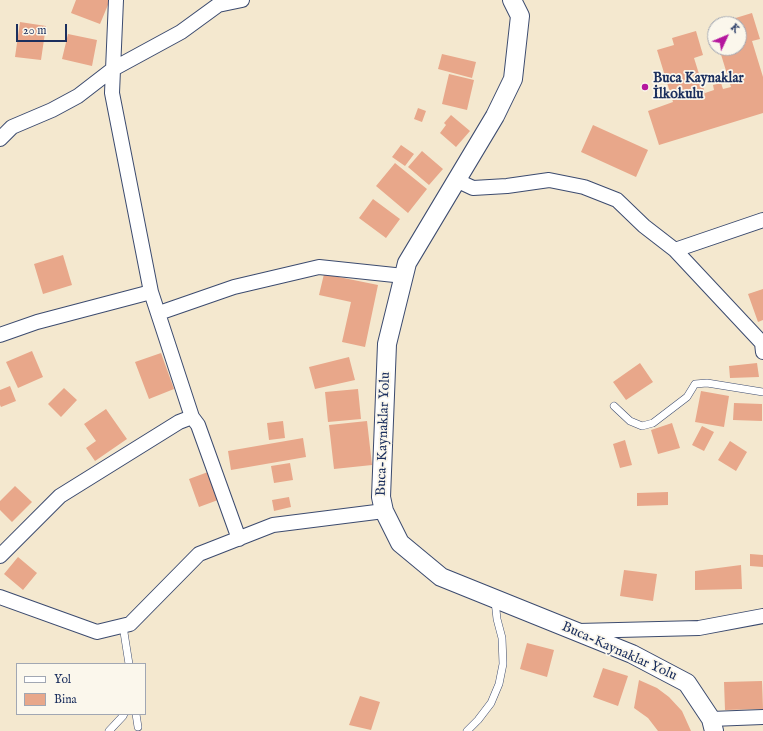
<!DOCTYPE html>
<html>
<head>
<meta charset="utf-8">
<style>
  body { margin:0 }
  #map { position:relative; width:763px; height:731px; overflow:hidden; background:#f4e8cf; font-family:"IM FELL English",serif }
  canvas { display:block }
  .legend { position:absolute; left:16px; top:663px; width:130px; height:52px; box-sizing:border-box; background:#fbf7ec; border:1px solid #a1a7b3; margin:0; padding:5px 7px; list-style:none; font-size:12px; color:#1b2f5e }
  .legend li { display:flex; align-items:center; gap:8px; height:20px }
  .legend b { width:20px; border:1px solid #a1a7b3 }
  .north { position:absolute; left:707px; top:16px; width:40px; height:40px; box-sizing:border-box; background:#fbf7ec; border:1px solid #a1a7b3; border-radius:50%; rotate:46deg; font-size:11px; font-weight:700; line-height:16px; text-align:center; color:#1b2f5e }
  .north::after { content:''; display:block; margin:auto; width:14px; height:18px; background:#b5179e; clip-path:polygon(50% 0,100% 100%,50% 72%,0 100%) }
  .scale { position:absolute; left:16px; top:24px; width:51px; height:18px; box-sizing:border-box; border:2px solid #1b2f5e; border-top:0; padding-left:5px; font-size:12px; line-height:14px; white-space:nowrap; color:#1b2f5e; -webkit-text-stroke:3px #fbf7ec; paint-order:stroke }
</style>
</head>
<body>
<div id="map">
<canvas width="763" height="731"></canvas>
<ul class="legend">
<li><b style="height:5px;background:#fff"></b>Yol</li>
<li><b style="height:11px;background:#e8a78a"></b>Bina</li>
</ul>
<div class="north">K</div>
<div class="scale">20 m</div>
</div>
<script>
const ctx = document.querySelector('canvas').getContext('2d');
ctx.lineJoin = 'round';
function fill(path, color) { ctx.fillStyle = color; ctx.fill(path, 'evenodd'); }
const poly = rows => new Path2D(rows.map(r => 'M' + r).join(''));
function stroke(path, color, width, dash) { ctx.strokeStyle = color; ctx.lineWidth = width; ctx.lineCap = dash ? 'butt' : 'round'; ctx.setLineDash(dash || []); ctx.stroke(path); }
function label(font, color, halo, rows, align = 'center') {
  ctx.font = font + ' "IM FELL English",serif'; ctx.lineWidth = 3.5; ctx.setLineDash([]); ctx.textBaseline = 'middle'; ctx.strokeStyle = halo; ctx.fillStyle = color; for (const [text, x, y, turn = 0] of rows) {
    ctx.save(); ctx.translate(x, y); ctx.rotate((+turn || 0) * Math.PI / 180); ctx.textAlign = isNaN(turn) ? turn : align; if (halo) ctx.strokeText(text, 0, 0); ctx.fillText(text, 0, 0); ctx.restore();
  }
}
const building = poly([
  [76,0,110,0,100,24,71,13],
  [752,13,760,39,752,41,763,77,763,113,659,145,648,111,673,102,657,50,674,45,672,38,696,31,703,55,694,58,705,93,714,90,713,85,721,83,723,89,731,87,719,48,739,48,739,24,730,24,729,20],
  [20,22,46,26,41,60,15,57],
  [68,34,97,40,92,66,62,59],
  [442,54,476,62,472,78,438,69],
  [449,74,474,80,467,110,442,104],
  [418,108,426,111,422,122,414,119],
  [451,115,470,131,456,147,440,133,446,125,444,123],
  [593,125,648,150,636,177,581,152],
  [401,145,414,154,405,166,392,157],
  [422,151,443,169,429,185,408,167],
  [395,163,427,189,408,213,376,186],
  [373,199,400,219,386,238,359,218],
  [63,255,72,285,43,294,34,264],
  [324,274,378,285,365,347,342,342,351,302,319,295],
  [763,289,763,320,758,322,748,294],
  [32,351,43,377,18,388,6,362],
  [161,353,174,389,149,399,135,362],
  [349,357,355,380,315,389,309,367],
  [640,363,653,382,626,400,613,382],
  [757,363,759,377,730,378,729,366],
  [10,386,16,401,1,407,0,405,0,390],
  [64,388,77,400,61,417,48,404],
  [358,389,361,419,328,422,325,392],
  [701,391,729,396,724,427,695,422],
  [734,403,762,404,762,421,733,420],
  [106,409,127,439,95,461,86,448,96,441,84,424],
  [283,421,285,438,269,440,267,423],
  [367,421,372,465,334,469,329,425],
  [672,423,680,448,658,454,651,430],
  [702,426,714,432,704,451,692,445],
  [303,438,306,457,231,470,228,451],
  [625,440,632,465,620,468,613,444],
  [730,441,747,452,736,471,718,460],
  [290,463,293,480,274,483,271,466],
  [208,472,218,500,199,507,189,479],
  [15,486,32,502,12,522,0,510,0,501],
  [668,492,668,505,637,506,637,493],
  [289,497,291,507,274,511,272,500],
  [750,554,763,555,763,567,750,566],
  [18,557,37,573,23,590,4,574],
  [741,565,742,589,695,590,695,571],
  [624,570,657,574,653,601,620,596],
  [527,643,554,650,547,677,520,669],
  [603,668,628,676,618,706,593,697],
  [639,680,657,688,669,697,682,711,691,731,658,731,648,718,634,708],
  [762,681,763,709,725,710,724,682],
  [360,696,380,702,371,730,349,725]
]);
const service = poly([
  [614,406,630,421,642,426,653,423,687,397,695,384,707,383,763,392],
  [123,626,129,664],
  [136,714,138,727],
  [109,731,123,716,124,714],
  [467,731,478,720,491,703,499,684,503,664,502,638,497,619,495,601]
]);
const minor = poly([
  [116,0,112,93,151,292],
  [0,139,12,127,52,110,78,96,113,69,181,32,218,5,242,0],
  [456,180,473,188,507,186,549,180,584,187,617,200,644,226,675,250],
  [763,220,675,250,762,343,763,352],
  [159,313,234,287,319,267,404,276],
  [0,335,37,322,151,292,192,417,198,425,239,539],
  [0,556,60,496,179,422,192,417],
  [0,597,97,632,130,624,199,554,273,525,384,511],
  [578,631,699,628,763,616],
  [711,719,763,717]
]);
const tertiary = poly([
  [512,0,520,16,513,79,495,116,407,263,387,344,381,497,384,511,400,543,441,577,575,631,632,654,687,683,711,719,714,731]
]);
const markers = [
  [645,87,4,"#b5179e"]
];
const poiNames = [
  ["Buca Kaynaklar",653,79],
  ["İlkokulu",653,95]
];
const streetNames = [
  ["Buca-Kaynaklar Yolu",384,434,-88],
  ["Buca-Kaynaklar Yolu",619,652,24]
];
fill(building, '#e8a78a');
stroke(service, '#3c4b6f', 8);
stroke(minor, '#3c4b6f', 16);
stroke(tertiary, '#3c4b6f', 20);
stroke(service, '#fff', 7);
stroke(minor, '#fff', 14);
stroke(tertiary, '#fff', 18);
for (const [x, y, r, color] of markers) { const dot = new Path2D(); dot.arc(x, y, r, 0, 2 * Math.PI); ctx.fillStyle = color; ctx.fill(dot); stroke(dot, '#fbf7ec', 1.5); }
label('bold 14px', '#1b2f5e', '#fbf7ec', poiNames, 'left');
label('14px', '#1b2f5e', '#fbf7ec', streetNames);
</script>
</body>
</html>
